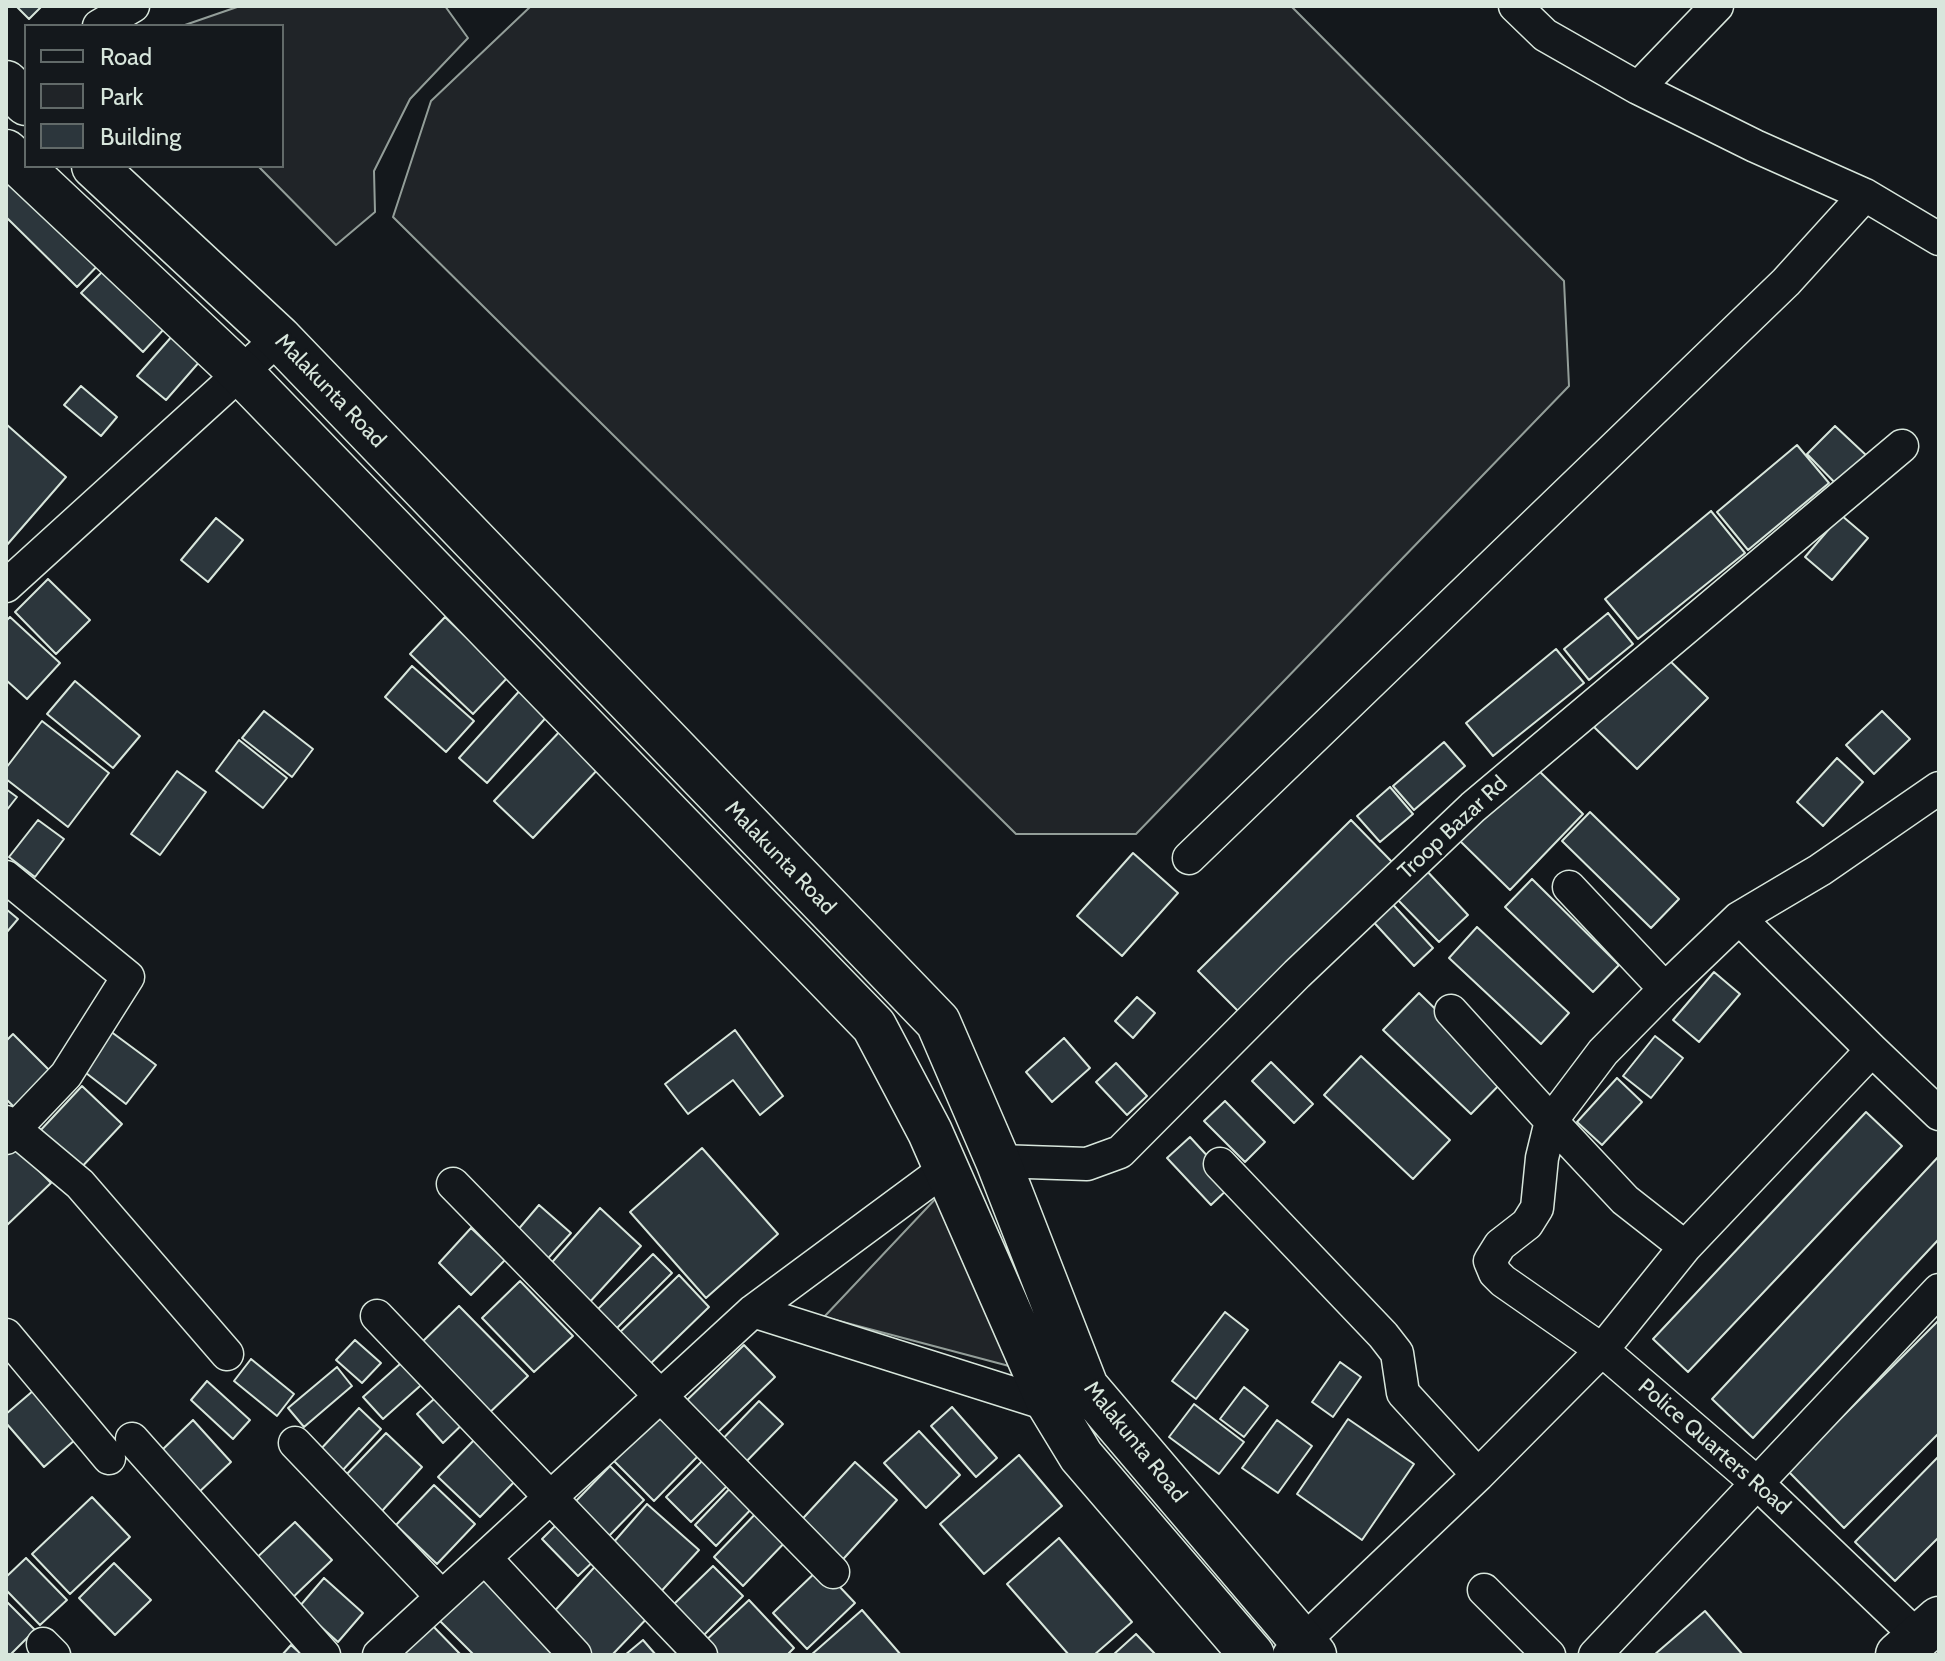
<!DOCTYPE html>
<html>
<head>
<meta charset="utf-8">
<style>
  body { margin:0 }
  #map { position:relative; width:1945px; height:1661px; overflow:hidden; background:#14181c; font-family:Cabin,sans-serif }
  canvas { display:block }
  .frame { position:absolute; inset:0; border:8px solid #d8e6dc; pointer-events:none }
  .legend { position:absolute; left:24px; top:24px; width:260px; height:144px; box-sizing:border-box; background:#14181c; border:2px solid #626a69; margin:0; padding:10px 14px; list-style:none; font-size:24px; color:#d8e6dc }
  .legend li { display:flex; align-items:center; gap:16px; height:40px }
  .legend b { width:40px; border:2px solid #626a69 }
</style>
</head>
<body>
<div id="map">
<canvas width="1945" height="1661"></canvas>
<div class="frame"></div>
<ul class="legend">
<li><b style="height:10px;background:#14181c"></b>Road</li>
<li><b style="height:22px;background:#202428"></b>Park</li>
<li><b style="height:22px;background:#2c363c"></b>Building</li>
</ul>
</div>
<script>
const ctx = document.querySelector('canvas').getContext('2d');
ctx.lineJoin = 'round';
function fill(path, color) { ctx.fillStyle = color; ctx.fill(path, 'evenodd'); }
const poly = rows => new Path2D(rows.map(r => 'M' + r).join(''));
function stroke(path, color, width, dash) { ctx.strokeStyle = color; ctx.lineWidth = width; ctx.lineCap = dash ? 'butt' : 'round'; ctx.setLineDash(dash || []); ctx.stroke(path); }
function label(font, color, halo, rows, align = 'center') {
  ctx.font = font + ' Cabin,sans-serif'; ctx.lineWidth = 6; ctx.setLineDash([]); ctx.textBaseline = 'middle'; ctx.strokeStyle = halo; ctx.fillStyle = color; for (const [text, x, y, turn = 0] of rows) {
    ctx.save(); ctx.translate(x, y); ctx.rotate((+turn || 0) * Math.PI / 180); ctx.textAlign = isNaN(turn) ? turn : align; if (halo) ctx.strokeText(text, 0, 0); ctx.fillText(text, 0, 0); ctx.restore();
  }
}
const green = poly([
  [240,6,445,6,468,38,410,99,374,171,375,212,336,245,258,166,282,166,282,26,182,26,240,6],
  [531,6,1291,6,1564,281,1569,386,1136,834,1016,834,393,217,431,101,531,6],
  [940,1194,1009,1366,824,1317,940,1194]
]);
const building = poly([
  [16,6,42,6,29,19,16,6],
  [6,158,106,257,77,287,6,217,6,158],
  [104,270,164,329,143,352,81,293,104,270],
  [173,335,201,360,166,400,137,376,173,335],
  [81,386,117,417,101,436,64,405,81,386],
  [6,424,66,477,6,546,6,424],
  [1835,426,1867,456,1838,486,1807,454,1835,426],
  [1797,445,1829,483,1748,550,1717,512,1797,445],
  [1711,511,1745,553,1638,639,1605,599,1711,511],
  [1841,515,1868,538,1832,580,1805,557,1841,515],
  [216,518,243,540,208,582,181,560,216,518],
  [48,579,90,620,56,654,15,612,48,579],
  [1608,613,1633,644,1589,680,1564,649,1608,613],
  [10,617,60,663,27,699,6,680,6,621,10,617],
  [445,617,508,677,473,714,410,654,445,617],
  [1556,649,1584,683,1493,756,1466,723,1556,649],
  [1664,655,1708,698,1637,769,1594,727,1664,655],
  [412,666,474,721,446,752,385,697,412,666],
  [75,681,140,736,113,768,47,714,75,681],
  [523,687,551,712,487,783,459,758,523,687],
  [264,711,313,749,292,777,242,738,264,711],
  [1882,711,1910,739,1874,774,1846,745,1882,711],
  [42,721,109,773,68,827,6,779,6,768,42,721],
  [562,729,601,766,533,838,494,801,562,729],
  [239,740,287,778,263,808,216,771,239,740],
  [1444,742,1465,766,1414,810,1393,786,1444,742],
  [1837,758,1863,782,1823,826,1797,802,1837,758],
  [1534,766,1583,814,1510,890,1460,841,1534,766],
  [177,771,206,792,160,855,131,834,177,771],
  [1390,787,1413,814,1380,842,1357,816,1390,787],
  [6,789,17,797,6,811,6,789],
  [1590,812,1679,899,1651,928,1562,841,1590,812],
  [38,820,64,839,35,877,9,857,38,820],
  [1351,820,1395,865,1243,1016,1198,971,1351,820],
  [1133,853,1178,893,1122,956,1077,916,1133,853],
  [1425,869,1468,915,1439,942,1396,898,1425,869],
  [1532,879,1619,965,1593,992,1505,907,1532,879],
  [1387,898,1433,948,1414,966,1368,916,1387,898],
  [6,909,18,919,6,933,6,909],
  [1477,927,1569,1013,1541,1044,1449,958,1477,927],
  [1714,972,1740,994,1699,1042,1673,1020,1714,972],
  [1419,993,1506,1078,1471,1114,1383,1030,1419,993],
  [1137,997,1155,1013,1133,1038,1115,1021,1137,997],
  [106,1028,156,1065,126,1104,77,1066,106,1028],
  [735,1030,783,1096,760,1115,733,1080,688,1114,665,1084,735,1030],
  [13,1034,55,1076,20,1113,6,1099,6,1041,13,1034],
  [1655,1036,1683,1058,1651,1098,1623,1076,1655,1036],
  [1064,1038,1090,1068,1052,1102,1026,1072,1064,1038],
  [1361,1056,1450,1140,1413,1179,1324,1095,1361,1056],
  [1271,1062,1313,1104,1294,1123,1252,1081,1271,1062],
  [1116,1063,1147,1096,1127,1115,1096,1082,1116,1063],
  [1617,1078,1642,1102,1602,1145,1577,1122,1617,1078],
  [82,1086,122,1124,78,1171,38,1133,82,1086],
  [1225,1101,1265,1142,1245,1162,1204,1121,1225,1101],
  [1866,1112,1902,1146,1688,1372,1653,1339,1866,1112],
  [1190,1137,1233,1184,1211,1205,1167,1158,1190,1137],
  [9,1140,51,1183,6,1226,6,1143,9,1140],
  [702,1148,778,1234,706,1298,630,1212,702,1148],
  [1939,1156,1939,1239,1753,1438,1712,1399,1939,1156],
  [539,1205,571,1233,542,1265,511,1238,539,1205],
  [600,1208,641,1246,588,1304,547,1268,600,1208],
  [471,1228,505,1260,471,1295,439,1263,471,1228],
  [653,1254,672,1273,613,1332,594,1313,653,1254],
  [679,1275,709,1307,646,1368,615,1337,679,1275],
  [520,1281,573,1336,534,1372,482,1318,520,1281],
  [459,1306,528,1376,486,1416,418,1346,459,1306],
  [1225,1312,1248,1330,1196,1399,1172,1381,1225,1312],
  [1939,1320,1939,1433,1844,1528,1788,1471,1939,1320],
  [355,1340,381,1363,362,1383,336,1360,355,1340],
  [744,1345,775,1377,714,1436,683,1404,744,1345],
  [409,1356,429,1378,383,1419,363,1397,409,1356],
  [251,1359,294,1394,277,1416,234,1381,251,1359],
  [1340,1362,1361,1377,1333,1417,1312,1402,1340,1362],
  [337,1367,352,1386,304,1427,288,1408,337,1367],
  [207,1381,250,1420,233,1439,191,1400,207,1381],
  [1244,1387,1268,1406,1244,1437,1220,1419,1244,1387],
  [34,1390,76,1439,44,1467,6,1423,6,1414,34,1390],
  [442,1392,468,1419,443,1443,417,1414,442,1392],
  [759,1401,783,1424,738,1470,715,1447,759,1401],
  [1194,1404,1244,1442,1219,1474,1169,1437,1194,1404],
  [952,1407,997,1458,976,1477,931,1426,952,1407],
  [359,1408,381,1429,342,1471,319,1451,359,1408],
  [661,1413,701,1453,654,1501,614,1461,661,1413],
  [1348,1419,1414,1464,1362,1540,1297,1494,1348,1419],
  [193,1420,231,1462,197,1494,159,1453,193,1420],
  [1277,1420,1312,1446,1278,1493,1242,1468,1277,1420],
  [919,1431,960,1475,926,1508,884,1463,919,1431],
  [386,1433,422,1467,382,1511,345,1476,386,1433],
  [477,1437,519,1477,480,1517,438,1477,477,1437],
  [1019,1455,1062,1506,984,1574,940,1524,1019,1455],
  [707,1456,732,1481,691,1522,666,1497,707,1456],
  [1939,1456,1939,1537,1895,1581,1855,1542,1939,1456],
  [855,1462,897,1500,836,1567,794,1528,855,1462],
  [610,1466,644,1500,608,1537,574,1503,610,1466],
  [736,1482,757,1503,716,1546,695,1525,736,1482],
  [434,1485,475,1524,437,1564,396,1525,434,1485],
  [92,1497,130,1537,70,1594,32,1554,92,1497],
  [647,1504,699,1550,656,1597,606,1551,647,1504],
  [760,1509,790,1537,743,1586,714,1557,760,1509],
  [562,1519,599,1556,578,1576,542,1539,562,1519],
  [295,1522,332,1560,288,1602,251,1563,295,1522],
  [1059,1538,1132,1622,1094,1655,1069,1655,1007,1584,1059,1538],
  [26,1558,67,1600,40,1625,6,1590,6,1577,26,1558],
  [600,1561,654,1611,612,1655,591,1655,550,1616,600,1561],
  [114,1563,151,1600,115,1635,79,1598,114,1563],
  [713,1566,743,1596,701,1638,671,1607,713,1566],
  [821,1567,855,1603,807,1649,773,1613,821,1567],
  [485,1574,555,1655,474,1655,439,1620,485,1574],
  [324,1578,363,1613,338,1642,299,1607,324,1578],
  [749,1600,794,1648,787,1655,713,1655,702,1644,749,1600],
  [6,1601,35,1630,10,1655,6,1655,6,1601],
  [862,1610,901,1655,811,1655,862,1610],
  [1705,1611,1743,1655,1654,1655,1705,1611],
  [431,1624,461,1655,399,1655,431,1624],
  [1136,1634,1156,1655,1113,1655,1136,1634],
  [643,1640,656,1655,625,1655,643,1640],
  [291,1645,302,1655,282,1655,291,1645]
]);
const street = poly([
  [1515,6,1545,35,1638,88,1755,146,1865,195,1939,239],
  [99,26,133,6],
  [1638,88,1717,6],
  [6,586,279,338],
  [1189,858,1786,282,1865,195],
  [6,877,128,977,66,1075,6,1138],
  [1569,887,1665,989,1739,918,1820,870,1939,788],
  [1451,1011,1551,1121,1603,1052,1665,989],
  [1872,1050,1939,1114],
  [1551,1121,1625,1200,1685,1247,1872,1050,1739,918],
  [6,1122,80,1184,227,1354],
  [998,1161,1087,1164,1120,1152,1297,974,1473,807,1902,446],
  [1220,1164,1383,1335,1397,1353,1403,1393,1478,1475],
  [453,1184,833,1572],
  [1685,1247,1602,1350,1757,1483,1919,1638],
  [753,1311,1050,1405,1062,1399],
  [377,1316,701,1655],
  [6,1335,109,1458],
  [132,1439,324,1655],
  [295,1443,442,1597],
  [485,1558,575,1655],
  [1484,1590,1549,1655],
  [43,1644,54,1655],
  [379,1655,753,1311,945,1169],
  [1289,1655,1478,1475,1602,1350,1503,1281,1495,1273,1490,1261,1500,1245,1527,1224,1537,1208,1542,1158,1551,1121],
  [1595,1655,1939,1290]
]);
const secondary = poly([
  [1898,1655,1939,1619]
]);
const primary = poly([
  [6,83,26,103],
  [6,152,241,373,874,1026,930,1132,1050,1405,1081,1456,1252,1655],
  [94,166,279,338,938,1022,998,1161,1086,1387,1314,1655]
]);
const streetNames = [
  ["Malakunta Road",330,391,46],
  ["Troop Bazar Rd",1453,828,-43],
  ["Malakunta Road",780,858,46],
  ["Malakunta Road",1135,1442,51],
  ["Police Quarters Road",1714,1447,41]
];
fill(green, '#202428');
stroke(green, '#939e99', 2);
fill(building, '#2c363c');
stroke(building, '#d8e6dc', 2);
stroke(street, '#d8e6dc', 35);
stroke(secondary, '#d8e6dc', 47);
stroke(primary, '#d8e6dc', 47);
stroke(street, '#14181c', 32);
stroke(secondary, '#14181c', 44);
stroke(primary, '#14181c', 44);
label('22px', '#d8e6dc', '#14181c', streetNames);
</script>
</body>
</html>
